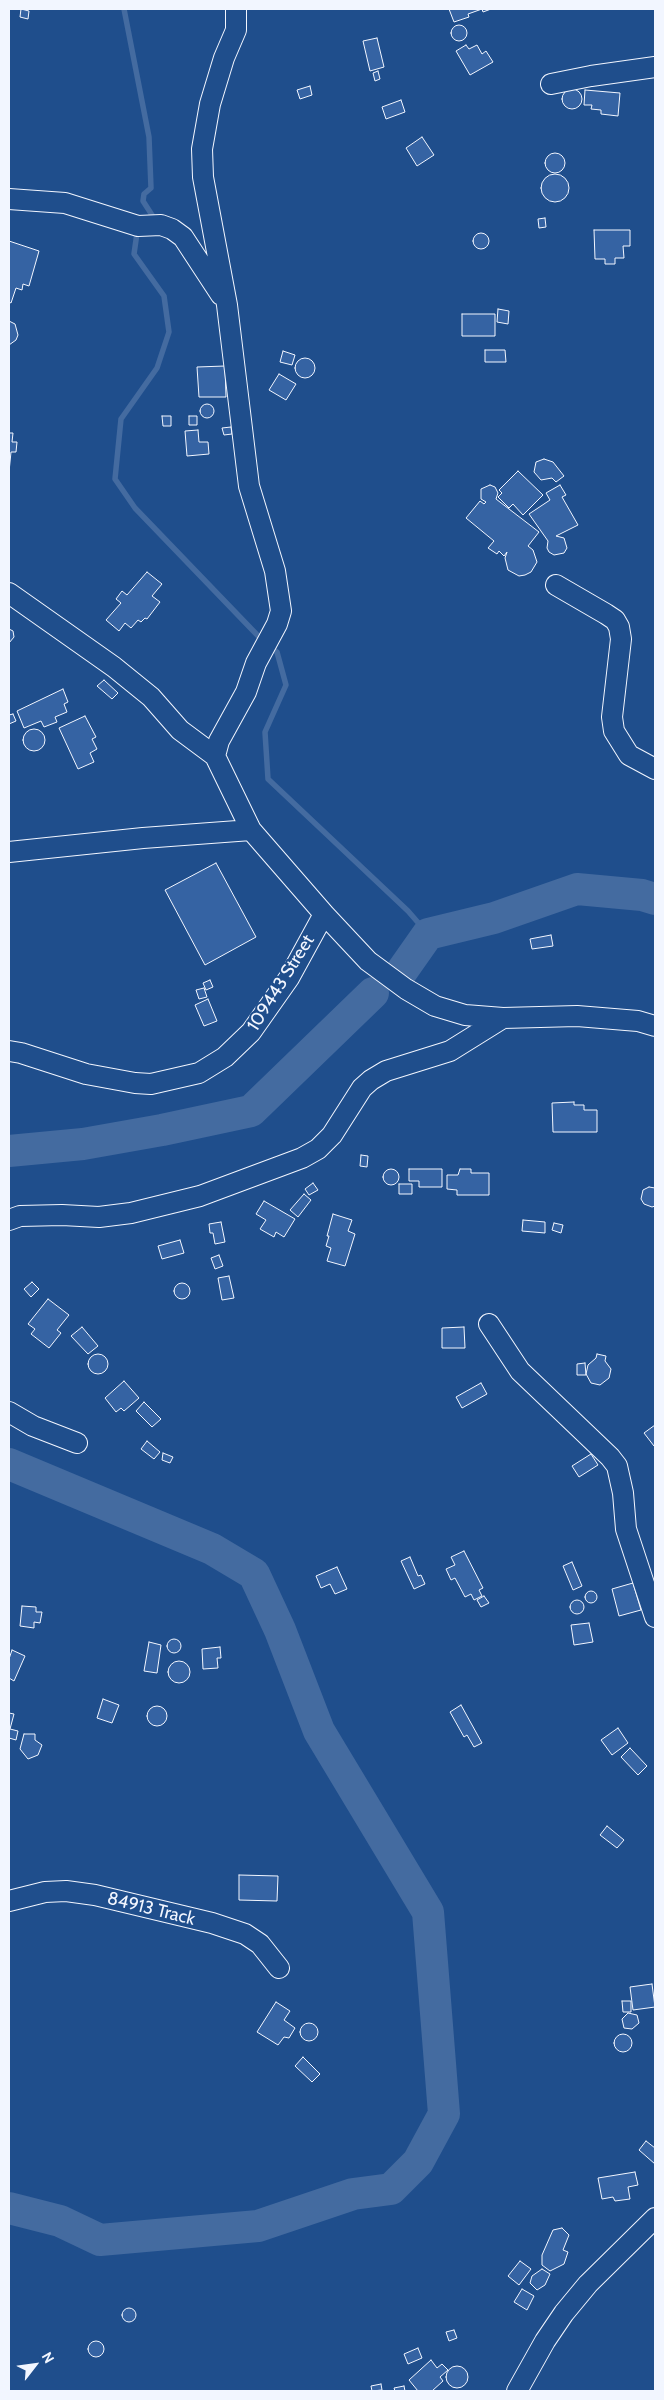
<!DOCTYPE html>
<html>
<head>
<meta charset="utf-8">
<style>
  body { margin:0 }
  #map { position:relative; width:664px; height:2400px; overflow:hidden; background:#1f4e8c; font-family:Cabin,sans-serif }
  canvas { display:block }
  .frame { position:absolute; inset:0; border:10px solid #f2f6ff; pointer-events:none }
  .north { position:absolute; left:10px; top:2340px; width:50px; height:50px; -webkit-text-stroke:4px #1f4e8c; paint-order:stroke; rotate:60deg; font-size:14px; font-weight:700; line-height:20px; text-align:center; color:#f2f6ff }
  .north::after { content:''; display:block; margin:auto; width:18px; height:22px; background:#f2f6ff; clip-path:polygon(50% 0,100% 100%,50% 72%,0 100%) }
</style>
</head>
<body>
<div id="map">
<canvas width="664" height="2400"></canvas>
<div class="frame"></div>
<div class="north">N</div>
</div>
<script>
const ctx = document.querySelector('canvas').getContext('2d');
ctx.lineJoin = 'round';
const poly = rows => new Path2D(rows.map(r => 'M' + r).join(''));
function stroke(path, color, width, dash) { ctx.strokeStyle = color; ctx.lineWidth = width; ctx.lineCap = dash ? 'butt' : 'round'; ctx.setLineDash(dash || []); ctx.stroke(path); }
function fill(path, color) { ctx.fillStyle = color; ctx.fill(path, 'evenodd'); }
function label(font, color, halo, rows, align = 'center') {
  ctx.font = font + ' Cabin,sans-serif'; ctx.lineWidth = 4; ctx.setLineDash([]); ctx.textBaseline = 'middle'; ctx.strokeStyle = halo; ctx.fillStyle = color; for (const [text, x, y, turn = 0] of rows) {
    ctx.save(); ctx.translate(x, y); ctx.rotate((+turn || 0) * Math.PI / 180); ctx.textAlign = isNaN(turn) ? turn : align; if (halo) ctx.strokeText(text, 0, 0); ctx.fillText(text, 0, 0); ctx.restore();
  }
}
const stream = poly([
  [124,9,149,137,151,188,144,194,143,201,152,215],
  [137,233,134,254,164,296,169,332,157,368,121,419,115,479,135,508,262,640],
  [268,646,277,652,286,685,265,732,268,779,408,911,428,934]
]);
const river = poly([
  [402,971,428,934,494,918,577,889,642,895,655,899],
  [9,1151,83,1144,162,1130,251,1111,373,993],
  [9,1464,212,1549,254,1574,280,1630,319,1731,428,1912,444,2114,418,2162,391,2189,353,2194,258,2226,100,2240,60,2221,9,2208]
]);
const building = poly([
  [21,9,29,11,28,19,20,17,21,9],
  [449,9,491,9,483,12,482,9,468,14,469,17,454,22,449,9],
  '451 33a8 8 0 1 1 16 0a8 8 0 1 1-16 0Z',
  [377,38,384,67,370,71,363,41,377,38],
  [466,45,469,49,477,45,482,54,486,51,493,62,470,75,456,51,466,45],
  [378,71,380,79,375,81,373,73,378,71],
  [310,86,312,95,300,99,297,90,310,86],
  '562 99a10 10 0 1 1 20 0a10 10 0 1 1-20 0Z',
  [585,90,620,93,618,116,601,114,601,110,591,109,592,105,584,105,585,90],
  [401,100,405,112,386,119,382,107,401,100],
  [422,137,434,155,417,166,406,148,422,137],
  '545 163a10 10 0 1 1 20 0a10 10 0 1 1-20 0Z',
  '541 188a14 14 0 1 1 28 0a14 14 0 1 1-28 0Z',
  [545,218,546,227,539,228,538,219,545,218],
  [594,230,630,230,630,246,623,246,624,258,615,258,615,264,605,264,605,259,595,259,594,230],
  '473 241a8 8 0 1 1 16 0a8 8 0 1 1-16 0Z',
  [9,241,39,251,29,286,23,284,22,290,16,288,11,303,9,302,9,241],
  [498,309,509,311,508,324,497,322,498,309],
  [462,314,495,314,495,336,462,336,462,314],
  [9,321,15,324,18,335,16,340,9,345,9,321],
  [485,350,505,350,506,362,485,362,485,350],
  [283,351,295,355,292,365,280,362,283,351],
  '295 368a10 10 0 1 1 20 0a10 10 0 1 1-20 0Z',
  [225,366,226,397,199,397,197,367,225,366],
  [279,374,296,384,286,400,269,390,279,374],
  '200 411a7 7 0 1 1 14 0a7 7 0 1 1-14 0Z',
  [162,416,171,416,171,426,163,426,162,416],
  [189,416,197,416,197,425,189,425,189,416],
  [231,427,232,434,224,435,222,428,231,427],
  [198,430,199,442,208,442,209,454,187,456,185,431,198,430],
  [9,433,13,433,12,442,17,442,16,452,11,452,9,472,9,433],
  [544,459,553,462,564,476,556,482,552,478,541,480,534,472,536,462,544,459],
  [518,471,543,495,523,515,513,504,509,508,498,497,502,493,499,490,518,471],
  [490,485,495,487,498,493,496,499,539,532,528,546,533,550,537,562,531,572,525,575,519,576,508,570,505,558,507,552,504,556,499,551,497,554,488,548,494,541,466,518,480,501,484,504,486,502,481,499,481,489,490,485],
  [560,485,566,495,562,497,578,525,556,536,564,538,567,548,564,553,554,555,549,552,547,548,548,541,529,514,550,500,546,493,560,485],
  [147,572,162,584,152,596,160,602,147,619,145,618,141,622,138,620,131,628,125,623,119,631,106,620,121,603,116,599,122,591,127,595,147,572],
  [9,629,13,631,14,637,9,643,9,629],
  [104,680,118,693,112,699,97,686,104,680],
  [63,689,68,702,64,704,67,712,55,717,57,722,44,727,41,721,24,728,17,711,63,689],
  [13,714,16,721,9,724,9,715,13,714],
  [85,716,96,737,92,739,97,749,90,753,94,762,78,769,59,728,85,716],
  '23 740a11 11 0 1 1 22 0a11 11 0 1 1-22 0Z',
  [216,863,256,937,205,965,165,890,216,863],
  [551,935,553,946,532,949,530,939,551,935],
  [210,980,213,987,206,990,203,983,210,980],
  [204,988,207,997,199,999,196,990,204,988],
  [208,999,217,1021,204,1026,195,1005,208,999],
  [574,1102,574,1105,584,1105,584,1110,597,1110,597,1132,553,1132,552,1103,574,1102],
  [361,1155,368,1156,367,1167,360,1166,361,1155],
  '383 1177a8 8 0 1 1 16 0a8 8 0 1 1-16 0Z',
  [409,1169,442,1169,442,1187,419,1187,419,1181,409,1181,409,1169],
  [460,1169,471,1169,471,1173,489,1173,489,1195,457,1195,457,1190,447,1189,447,1175,458,1175,460,1169],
  [313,1183,318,1190,309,1195,305,1189,313,1183],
  [399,1184,412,1184,412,1194,399,1194,399,1184],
  [649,1187,655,1188,655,1206,652,1207,644,1204,641,1199,643,1190,649,1187],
  [304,1194,311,1200,298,1217,290,1210,304,1194],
  [264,1201,295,1219,284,1237,276,1232,274,1237,260,1229,266,1220,256,1214,264,1201],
  [333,1214,352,1220,348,1231,355,1234,345,1266,327,1261,331,1248,326,1246,329,1236,327,1236,333,1214],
  [523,1220,545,1222,545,1233,522,1231,523,1220],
  [221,1222,225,1242,215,1244,213,1233,210,1233,209,1224,221,1222],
  [554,1223,563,1225,561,1233,552,1230,554,1223],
  [180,1240,184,1253,162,1259,158,1246,180,1240],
  [219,1255,223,1266,215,1269,211,1258,219,1255],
  [229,1276,234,1298,222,1300,218,1278,229,1276],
  [32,1282,39,1289,31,1297,24,1289,32,1282],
  '174 1291a8 8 0 1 1 16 0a8 8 0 1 1-16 0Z',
  [48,1299,69,1315,57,1330,61,1333,49,1348,31,1334,35,1329,28,1324,48,1299],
  [82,1327,98,1346,88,1354,71,1336,82,1327],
  [464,1327,465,1348,442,1348,442,1328,464,1327],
  [597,1354,606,1356,605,1361,611,1369,609,1378,600,1385,591,1383,586,1374,588,1365,596,1358,597,1354],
  '88 1364a10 10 0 1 1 20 0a10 10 0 1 1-20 0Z',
  [585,1363,586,1375,577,1375,577,1364,585,1363],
  [124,1381,139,1398,124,1411,121,1408,116,1412,105,1398,124,1381],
  [481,1383,487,1394,462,1408,456,1397,481,1383],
  [144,1402,161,1419,152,1427,136,1411,144,1402],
  [655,1425,655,1445,654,1446,644,1433,655,1425],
  [147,1441,160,1452,154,1459,141,1449,147,1441],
  [163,1453,173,1457,170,1463,162,1460,163,1453],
  [591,1454,598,1465,579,1477,572,1466,591,1454],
  [464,1551,483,1588,479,1590,482,1596,474,1600,471,1594,465,1597,455,1578,451,1580,446,1569,455,1565,451,1557,464,1551],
  [410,1557,418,1576,421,1575,425,1584,414,1589,401,1561,410,1557],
  [572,1562,582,1586,573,1590,563,1566,572,1562],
  [337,1567,347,1589,335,1594,330,1584,321,1588,316,1576,337,1567],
  [633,1583,641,1610,619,1616,612,1589,633,1583],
  '585 1597a6 6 0 1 1 12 0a6 6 0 1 1-12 0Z',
  [484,1596,489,1603,481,1607,477,1600,484,1596],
  '570 1607a7 7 0 1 1 14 0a7 7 0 1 1-14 0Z',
  [22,1606,36,1607,36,1612,42,1612,40,1623,34,1622,34,1628,20,1626,22,1606],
  [589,1623,593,1642,574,1645,571,1625,589,1623],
  '167 1646a7 7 0 1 1 14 0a7 7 0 1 1-14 0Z',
  [149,1642,161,1645,157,1673,144,1671,149,1642],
  [220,1647,221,1658,217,1658,218,1668,203,1669,202,1649,220,1647],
  [12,1650,25,1656,14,1681,9,1678,9,1659,12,1650],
  '168 1672a11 11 0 1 1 22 0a11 11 0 1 1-22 0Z',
  [103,1699,119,1705,112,1723,97,1718,103,1699],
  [461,1705,482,1743,474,1747,467,1735,464,1737,450,1712,461,1705],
  '147 1716a10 10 0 1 1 20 0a10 10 0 1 1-20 0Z',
  [9,1713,14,1714,10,1729,18,1731,16,1740,9,1738,9,1713],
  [618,1728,628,1743,612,1755,601,1740,618,1728],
  [24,1734,35,1734,35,1740,42,1745,38,1755,28,1759,20,1749,24,1734],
  [630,1748,647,1766,638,1775,621,1757,630,1748],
  [607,1826,624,1840,617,1848,600,1835,607,1826],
  [239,1875,278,1876,277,1901,239,1900,239,1875],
  [652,1984,655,2007,633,2010,630,1987,652,1984],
  [622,2001,631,2001,631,2012,623,2012,622,2001],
  [276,2002,290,2011,284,2020,295,2028,289,2038,284,2037,278,2045,257,2032,276,2002],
  [628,2013,637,2015,639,2023,632,2029,624,2028,622,2019,628,2013],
  '300 2032a9 9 0 1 1 18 0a9 9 0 1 1-18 0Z',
  '614 2043a9 9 0 1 1 18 0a9 9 0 1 1-18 0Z',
  [303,2057,320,2074,312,2082,295,2066,303,2057],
  [646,2141,655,2148,655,2164,639,2150,646,2141],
  [635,2172,638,2185,628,2187,630,2199,615,2201,613,2197,602,2199,598,2178,635,2172],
  [562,2228,569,2235,563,2250,568,2252,564,2264,550,2271,542,2265,542,2255,553,2230,562,2228],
  [520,2261,531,2269,519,2285,508,2276,520,2261],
  [542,2269,550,2274,545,2285,537,2290,530,2283,532,2276,542,2269],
  [522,2289,534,2296,527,2310,514,2302,522,2289],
  '122 2315a7 7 0 1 1 14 0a7 7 0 1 1-14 0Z',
  [454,2330,457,2338,449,2341,446,2332,454,2330],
  '88 2349a8 8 0 1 1 16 0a8 8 0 1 1-16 0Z',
  [418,2348,422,2358,408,2364,404,2354,418,2348],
  [431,2360,437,2368,442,2364,448,2370,440,2377,443,2381,432,2391,418,2391,409,2380,431,2360],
  '446 2377a11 11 0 1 1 22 0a11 11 0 1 1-22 0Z',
  [381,2384,382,2390,372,2391,371,2386,381,2384],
  [404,2386,405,2391,395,2391,394,2388,404,2386]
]);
const minor = poly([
  [551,84,591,76,655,67],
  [9,199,65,203,138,226,161,225,172,229,183,237,221,295],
  [556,585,606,614,615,620,619,627,621,639,612,717,614,731,629,755,655,769],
  [9,593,114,667,151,697,180,730,215,756,251,830,324,914,368,961,406,989,435,1006,465,1015,503,1018,577,1016,638,1021,655,1026],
  [215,756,219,741,246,692,256,663,277,624,281,611,275,571,249,486,227,305,203,177,202,149,210,104,224,58,236,30,236,9],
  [9,852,143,838,251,830],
  [9,1051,21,1053,86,1074,135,1083,151,1084,199,1073,225,1057,251,1032,289,978,324,914],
  [9,1220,20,1216,62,1215,99,1217,131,1213,200,1196,302,1158,318,1149,332,1135,362,1088,371,1080,386,1071,450,1051,503,1018],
  [489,1324,520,1371,610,1457,617,1466,623,1493,626,1529,655,1617],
  [9,1412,33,1426,77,1443],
  [9,1901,45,1892,66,1891,95,1895,212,1923,245,1934,260,1944,279,1968],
  [517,2391,545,2341,564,2313,588,2284,655,2218]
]);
const streetNames = [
  ["109443 Street",281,983,-58],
  ["84913 Track",151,1909,14]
];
stroke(stream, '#446ba0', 5.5);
stroke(river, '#446ba0', 32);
fill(building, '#3563a3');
stroke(building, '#f2f6ff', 1);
stroke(minor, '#f2f6ff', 22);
stroke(minor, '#1f4e8c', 20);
label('18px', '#f2f6ff', '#1f4e8c', streetNames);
</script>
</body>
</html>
